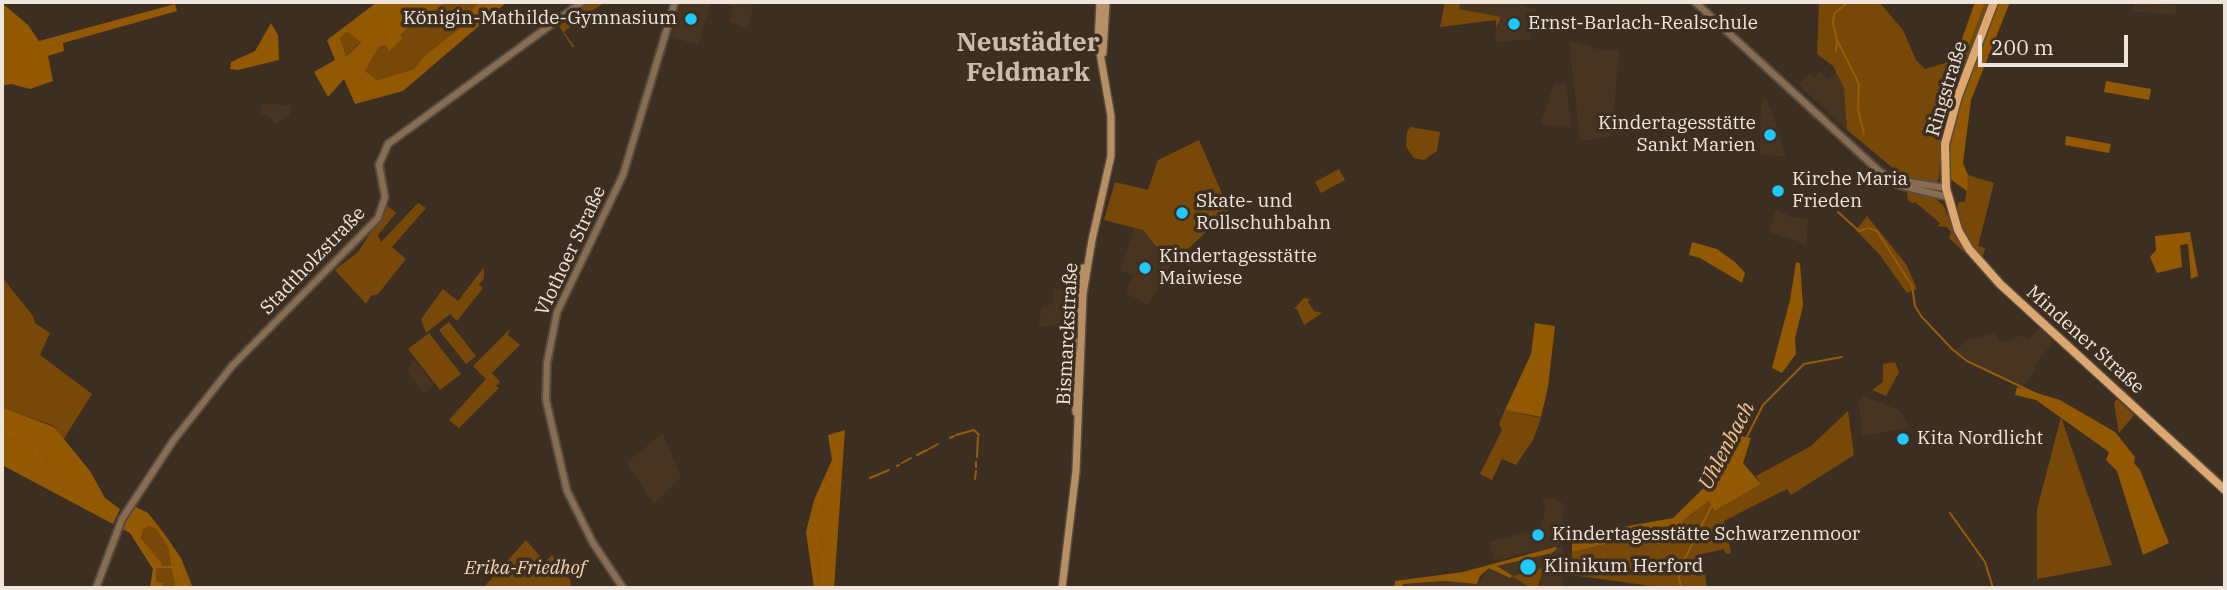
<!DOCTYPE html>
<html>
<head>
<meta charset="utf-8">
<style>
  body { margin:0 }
  #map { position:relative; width:2227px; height:590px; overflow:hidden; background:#3c2f21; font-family:"IBM Plex Serif",serif }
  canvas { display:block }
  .frame { position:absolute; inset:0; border:4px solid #eee5dc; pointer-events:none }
  .scale { position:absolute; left:1978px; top:35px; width:150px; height:32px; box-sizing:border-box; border:4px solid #eee5dc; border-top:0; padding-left:9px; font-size:21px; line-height:24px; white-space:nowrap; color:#eee5dc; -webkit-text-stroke:5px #3c2f21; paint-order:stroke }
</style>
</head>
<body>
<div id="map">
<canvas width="2227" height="590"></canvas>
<div class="frame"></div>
<div class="scale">200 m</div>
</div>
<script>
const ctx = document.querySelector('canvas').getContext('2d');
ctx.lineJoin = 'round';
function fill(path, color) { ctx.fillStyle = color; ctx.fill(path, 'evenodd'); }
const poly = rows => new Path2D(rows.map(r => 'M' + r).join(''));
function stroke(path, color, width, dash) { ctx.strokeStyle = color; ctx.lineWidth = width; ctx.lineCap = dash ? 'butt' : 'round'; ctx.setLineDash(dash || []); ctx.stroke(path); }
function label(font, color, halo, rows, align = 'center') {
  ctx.font = font + ' "IBM Plex Serif",serif'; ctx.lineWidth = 7; ctx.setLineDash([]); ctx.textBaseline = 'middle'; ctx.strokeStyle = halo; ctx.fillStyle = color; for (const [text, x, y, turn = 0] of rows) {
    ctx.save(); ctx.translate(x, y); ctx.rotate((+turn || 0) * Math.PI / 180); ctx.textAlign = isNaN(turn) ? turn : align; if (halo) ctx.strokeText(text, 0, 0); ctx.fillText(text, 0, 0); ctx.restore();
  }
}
const built = poly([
  [681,2,711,2,698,45,671,37],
  [716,2,754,2,748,28,729,22,733,7],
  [1445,2,1524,2,1524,6,1536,9,1530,39,1495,42,1496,20,1440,27],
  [2137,2,2177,6,2175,15,2131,11],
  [1569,40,1601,50,1619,50,1612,136,1580,141],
  [1820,72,1829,80,1836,72,1844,88,1847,130,1799,85,1810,73,1815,77],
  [1566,83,1571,126,1559,128,1541,123,1554,84],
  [1766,99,1773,116,1786,156,1760,155,1761,105],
  [261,104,290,105,290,117,275,124,272,118,261,114],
  [1776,209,1791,217,1808,219,1806,244,1769,232],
  [1134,228,1143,230,1171,265,1148,305,1126,293,1133,275,1120,271],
  [1054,289,1069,291,1065,324,1038,327,1042,308,1053,303],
  [2039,328,2054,341,2035,365,2034,372,2022,388,1953,352,1968,340,1995,333,2001,343,2023,335,2029,340],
  [414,360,434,385,424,393,407,371],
  [1863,396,1899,410,1909,428,1862,436,1859,402],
  [663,433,681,478,654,504,626,463],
  [1555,498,1564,504,1561,545,1494,561,1489,542,1541,528,1545,509,1542,499],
  [1563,545,1563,588,1402,588,1403,584,1445,581,1477,584,1489,568,1552,553]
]);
const green = poly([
  [451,2,478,2,459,29,425,55,414,69,377,80,365,71,379,47,385,44,388,50,408,28,425,22,438,7],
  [589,2,605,2,572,25,568,24,570,27,564,32,575,47,572,47,559,26],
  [1445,2,1460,2,1459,9,1501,17,1496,28,1496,20,1440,27],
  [1819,2,1879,2,1903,30,1916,60,1925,69,1965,57,1985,2,1990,2,1951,103,1942,133,1939,179,1932,185,1919,183,1899,173,1847,130,1844,88,1833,66,1817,54],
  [347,32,361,41,346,57,339,38],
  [1410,127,1440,132,1437,151,1424,160,1414,158,1406,147,1407,132],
  [1199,140,1229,210,1171,265,1143,230,1104,220,1115,182,1148,190,1158,160],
  [1339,169,1345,180,1321,193,1315,182],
  [1968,175,1994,183,1978,246,1985,248,1982,259,1965,235,1957,216,1958,202,1965,202],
  [1907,191,1935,198,1943,205,1966,254,1949,238,1951,232,1947,227,1938,226,1940,223,1915,202,1912,203,1908,200],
  [418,203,426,208,392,247,406,259,378,294,371,296,366,304,335,270,358,252,388,206,396,213,378,235,381,242],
  [1867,216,1906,264,1917,289,1907,293,1879,254,1856,230],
  [484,267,484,278,479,285,483,288,457,321,450,314,426,333,421,319,443,289,458,301],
  [2,277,33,316,35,323,50,333,40,355,92,394,63,440,54,426,2,407],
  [1304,298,1310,299,1308,302,1314,311,1322,313,1304,325,1297,309,1294,309],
  [449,322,476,356,466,364,439,330],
  [510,329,508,335,520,345,492,373,500,382,496,386,499,388,459,428,449,420,486,379,473,366],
  [429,333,461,374,440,390,408,349],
  [1895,362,1899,372,1886,396,1872,390,1883,382,1883,364],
  [2117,399,2134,415,2119,433,2114,403],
  [1505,410,1541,418,1533,440,1516,465,1502,459,1492,480,1480,474,1502,430,1499,424],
  [1848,411,1854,455,1791,495,1787,489,1724,521,1731,553,1726,554,1724,549,1702,554,1707,588,1666,588,1571,575,1572,552,1619,541,1665,545,1682,521,1709,501,1713,510,1761,484,1756,476,1811,446],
  [2061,417,2112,565,2037,579,2037,509],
  [149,526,156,529,168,547,175,588,164,588,163,583,156,581,156,570,163,565,141,538,143,530],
  [526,540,545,562,552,555,571,581,570,588,483,588],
  [1544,568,1537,588,1530,588,1513,576]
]);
const forest = poly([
  [377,2,451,2,438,7,425,22,408,28,401,35,402,39,389,51,385,45,379,47,365,71,377,80,414,69,425,55,459,29,478,2,507,2,403,91,355,104,344,79,328,97,314,72,335,60,327,40],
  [347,32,361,42,346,57,340,38],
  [1975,2,1985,2,1965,57,1955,59],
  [1998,2,2010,2,1971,100,1963,163,1968,175,1967,191,1950,179,1949,150,1961,99],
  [2,3,28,25,39,41,175,4,177,11,63,43,64,51,48,56,53,81,30,89,11,84,2,86],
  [271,23,278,35,279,60,238,70,230,69,231,62,255,51],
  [2106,81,2151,89,2149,100,2104,92],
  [2066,136,2111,144,2109,153,2065,145],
  [2190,232,2198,276,2191,279,2188,244,2180,245,2182,267,2157,273,2150,257,2156,250,2155,236],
  [1692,242,1717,249,1735,262,1745,273,1742,283,1700,258,1689,255],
  [1796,262,1800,263,1803,306,1795,338,1796,354,1782,373,1772,368,1790,300],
  [1535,323,1555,326,1548,387,1541,417,1505,410,1531,354],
  [2017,387,2060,400,2115,432,2135,457,2134,463,2140,470,2169,543,2143,555,2117,471,2106,460,2109,452,2036,400,2015,395],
  [2,407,54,427,90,471,105,498,120,509,113,524,2,465],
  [845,430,834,588,814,588,806,532,814,500,832,460,828,435],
  [1740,436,1751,438,1743,463,1761,484,1714,511,1709,501,1682,521,1684,526,1665,545,1619,541,1572,552,1572,536,1673,518,1729,463],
  [134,506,148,513,163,532,181,558,193,588,175,588,168,547,156,529,149,526,143,530,141,538,163,565,156,570,156,581,163,583,164,588,150,588,153,569,130,533,122,529],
  [1555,547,1558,548,1552,553,1497,566,1513,576,1510,578,1489,568,1480,576,1477,584,1445,581,1403,584,1402,588,1394,588,1395,581,1463,572]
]);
const stream = poly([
  [1848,2,1834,14,1833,23,1837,40,1859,84,1858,109,1864,134],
  [1836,52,1837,40],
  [1838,212,1859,231,1869,228,1877,231,1912,286,1915,306,1921,316,1952,349,1967,361,2049,400,2082,420],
  [2,428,30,442,48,473,112,514],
  [956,435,974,430,979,435],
  [950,438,954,436],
  [929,449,938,444],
  [917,455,927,450],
  [977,457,978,437],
  [902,463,911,458],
  [897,466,899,465],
  [976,467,976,462],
  [870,478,889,470],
  [975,479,976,471],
  [824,488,836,473,835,448,839,443],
  [821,498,815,519,817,548,824,558,823,588],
  [1950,513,1985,562,1993,588],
  [127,526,153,567,179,567,186,588],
  [152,588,154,568],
  [1377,588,1380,587],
  [1681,588,1678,572,1763,405,1804,364,1842,357]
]);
const tertiary = poly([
  [1695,2,1879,171,1898,185,1948,197],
  [1896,180,1946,188],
  [96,588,122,519,173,441,232,366,378,218,385,197,379,165,388,144,582,2],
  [623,588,593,543,567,491,546,400,547,363,557,312,623,175,675,2]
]);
const secondary = poly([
  [1103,53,1106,2],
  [1076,412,1073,332,1083,268],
  [1062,588,1076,471,1083,294,1092,240,1111,156,1111,116,1098,42,1100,2]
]);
const primary = poly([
  [1994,2,1958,96,1945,144,1946,188,1958,230,1969,249,2000,284,2225,490]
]);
const markers = [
  [691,19,7,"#1dc9fd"],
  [1514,24,7,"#1dc9fd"],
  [1770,135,7,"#1dc9fd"],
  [1778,191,7,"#1dc9fd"],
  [1182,213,7,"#1dc9fd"],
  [1145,268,7,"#1dc9fd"],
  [1903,439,7,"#1dc9fd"],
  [1538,535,7,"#1dc9fd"],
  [1528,567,9,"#1dc9fd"]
];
const poiNames = [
  ["Königin-Mathilde-Gymnasium",677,19,"right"],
  ["Ernst-Barlach-Realschule",1528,24],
  ["Kindertagesstätte",1756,124,"right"],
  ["Sankt Marien",1756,146,"right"],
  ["Kirche Maria",1792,180],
  ["Frieden",1792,202],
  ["Skate- und",1196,202],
  ["Rollschuhbahn",1196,224],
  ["Kindertagesstätte",1159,257],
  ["Maiwiese",1159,279],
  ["Kita Nordlicht",1917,439],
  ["Kindertagesstätte Schwarzenmoor",1552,535],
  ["Klinikum Herford",1544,567]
];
const streetNames = [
  ["Ringstraße",1947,89,-73],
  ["Vlothoer Straße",571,251,-65],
  ["Stadtholzstraße",313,261,-46],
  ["Bismarckstraße",1068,334,-87],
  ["Mindener Straße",2085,340,42]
];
const parkNames = [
  ["Erika-Friedhof",525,569]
];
const waterNames = [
  ["Uhlenbach",1727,446,-62]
];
const districtNames = [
  ["Neustädter",1028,43],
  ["Feldmark",1028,73]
];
fill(built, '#473522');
fill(green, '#784809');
fill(forest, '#935802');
stroke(stream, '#965c0a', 2);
stroke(tertiary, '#584c3f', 10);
stroke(secondary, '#584c3f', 10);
stroke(primary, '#584c3f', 11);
stroke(tertiary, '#886d53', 6);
stroke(secondary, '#b88e63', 7);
stroke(primary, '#dea770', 8);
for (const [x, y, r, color] of markers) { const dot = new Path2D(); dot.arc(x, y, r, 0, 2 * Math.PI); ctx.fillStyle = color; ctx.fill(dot); stroke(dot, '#3c2f21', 2.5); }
label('19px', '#eee5dc', '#3c2f21', poiNames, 'left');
label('19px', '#eee5dc', '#3c2f21', streetNames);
label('italic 19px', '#f4d3b2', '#3c2f21', parkNames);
label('italic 21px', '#f5c391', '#3c2f21', waterNames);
label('bold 26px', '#cba', '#3c2f21', districtNames);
</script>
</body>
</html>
